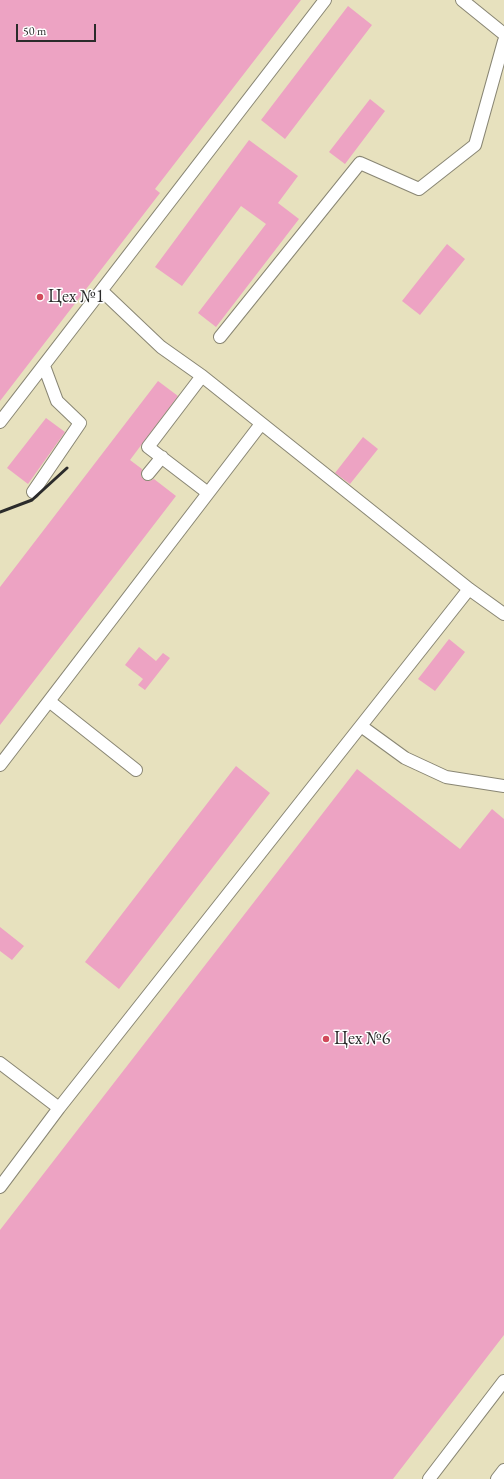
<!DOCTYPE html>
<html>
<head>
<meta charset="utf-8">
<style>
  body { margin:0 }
  #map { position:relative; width:504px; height:1479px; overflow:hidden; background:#e7e1be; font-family:"EB Garamond",serif }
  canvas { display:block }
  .scale { position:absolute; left:16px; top:24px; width:80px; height:18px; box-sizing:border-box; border:2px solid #2b2b2b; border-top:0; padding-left:5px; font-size:12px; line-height:14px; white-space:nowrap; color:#2b2b2b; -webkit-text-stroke:3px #fff; paint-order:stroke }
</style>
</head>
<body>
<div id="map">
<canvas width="504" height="1479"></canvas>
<div class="scale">50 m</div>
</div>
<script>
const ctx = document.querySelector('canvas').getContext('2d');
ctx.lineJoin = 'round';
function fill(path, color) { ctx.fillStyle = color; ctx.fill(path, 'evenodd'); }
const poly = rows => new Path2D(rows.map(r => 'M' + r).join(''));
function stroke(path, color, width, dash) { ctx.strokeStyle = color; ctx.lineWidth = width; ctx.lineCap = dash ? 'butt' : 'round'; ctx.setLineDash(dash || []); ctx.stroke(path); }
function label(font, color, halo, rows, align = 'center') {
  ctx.font = font + ' "EB Garamond",serif'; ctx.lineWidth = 3; ctx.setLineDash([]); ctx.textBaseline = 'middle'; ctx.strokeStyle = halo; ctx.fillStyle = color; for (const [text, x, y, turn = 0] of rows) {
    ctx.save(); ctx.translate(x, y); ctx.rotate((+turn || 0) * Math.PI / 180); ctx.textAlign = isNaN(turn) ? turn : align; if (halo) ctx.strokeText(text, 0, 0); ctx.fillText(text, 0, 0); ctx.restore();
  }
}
const building = poly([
  [0,0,301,0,155,189,160,193,0,401],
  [348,6,372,25,285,139,261,120],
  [370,99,385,111,345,164,329,152],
  [249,140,298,176,278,203,299,219,216,327,198,313,266,224,241,206,182,286,155,267],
  [447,244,465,259,420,315,402,301],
  [158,381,178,396,130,460,142,469,141,476,144,480,150,481,154,479,176,496,0,725,0,587],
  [46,418,65,432,28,484,7,468],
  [363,437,378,449,350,484,335,473],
  [449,639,465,652,435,691,418,679],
  [139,647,156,661,163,653,170,658,145,690,138,685,143,679,125,665],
  [236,766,270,793,119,989,85,962],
  [357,769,460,849,492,809,504,819,504,1335,393,1479,0,1479,0,1230],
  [0,927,24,946,12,960,0,951]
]);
const minor = poly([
  [462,0,504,34],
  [102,291,161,347,202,376,469,589,504,614],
  [220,337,360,163,419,189,475,145,504,41],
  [202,376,148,447,208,493],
  [0,422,325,0],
  [148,474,162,457],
  [33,492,80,423,57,401,44,366],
  [49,701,136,770],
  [361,726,405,758,446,777,504,786],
  [0,765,261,424],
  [0,1063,59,1108],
  [0,1187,59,1108,469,589],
  [429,1479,504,1381],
  [497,1479,504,1470]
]);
const rail = poly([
  [0,512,32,500,67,468]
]);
const markers = [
  [40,297,4,"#d1495b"],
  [326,1039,4,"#d1495b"]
];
const poiNames = [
  ["Цех №1",48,297],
  ["Цех №6",334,1039]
];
fill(building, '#eda3c3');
stroke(minor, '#898674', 14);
stroke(minor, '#fff', 12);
stroke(rail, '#2b2b2b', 3);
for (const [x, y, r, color] of markers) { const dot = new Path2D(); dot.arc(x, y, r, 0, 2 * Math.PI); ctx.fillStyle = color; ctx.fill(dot); stroke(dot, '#fff', 1.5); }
label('18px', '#2b2b2b', '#fff', poiNames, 'left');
</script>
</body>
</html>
